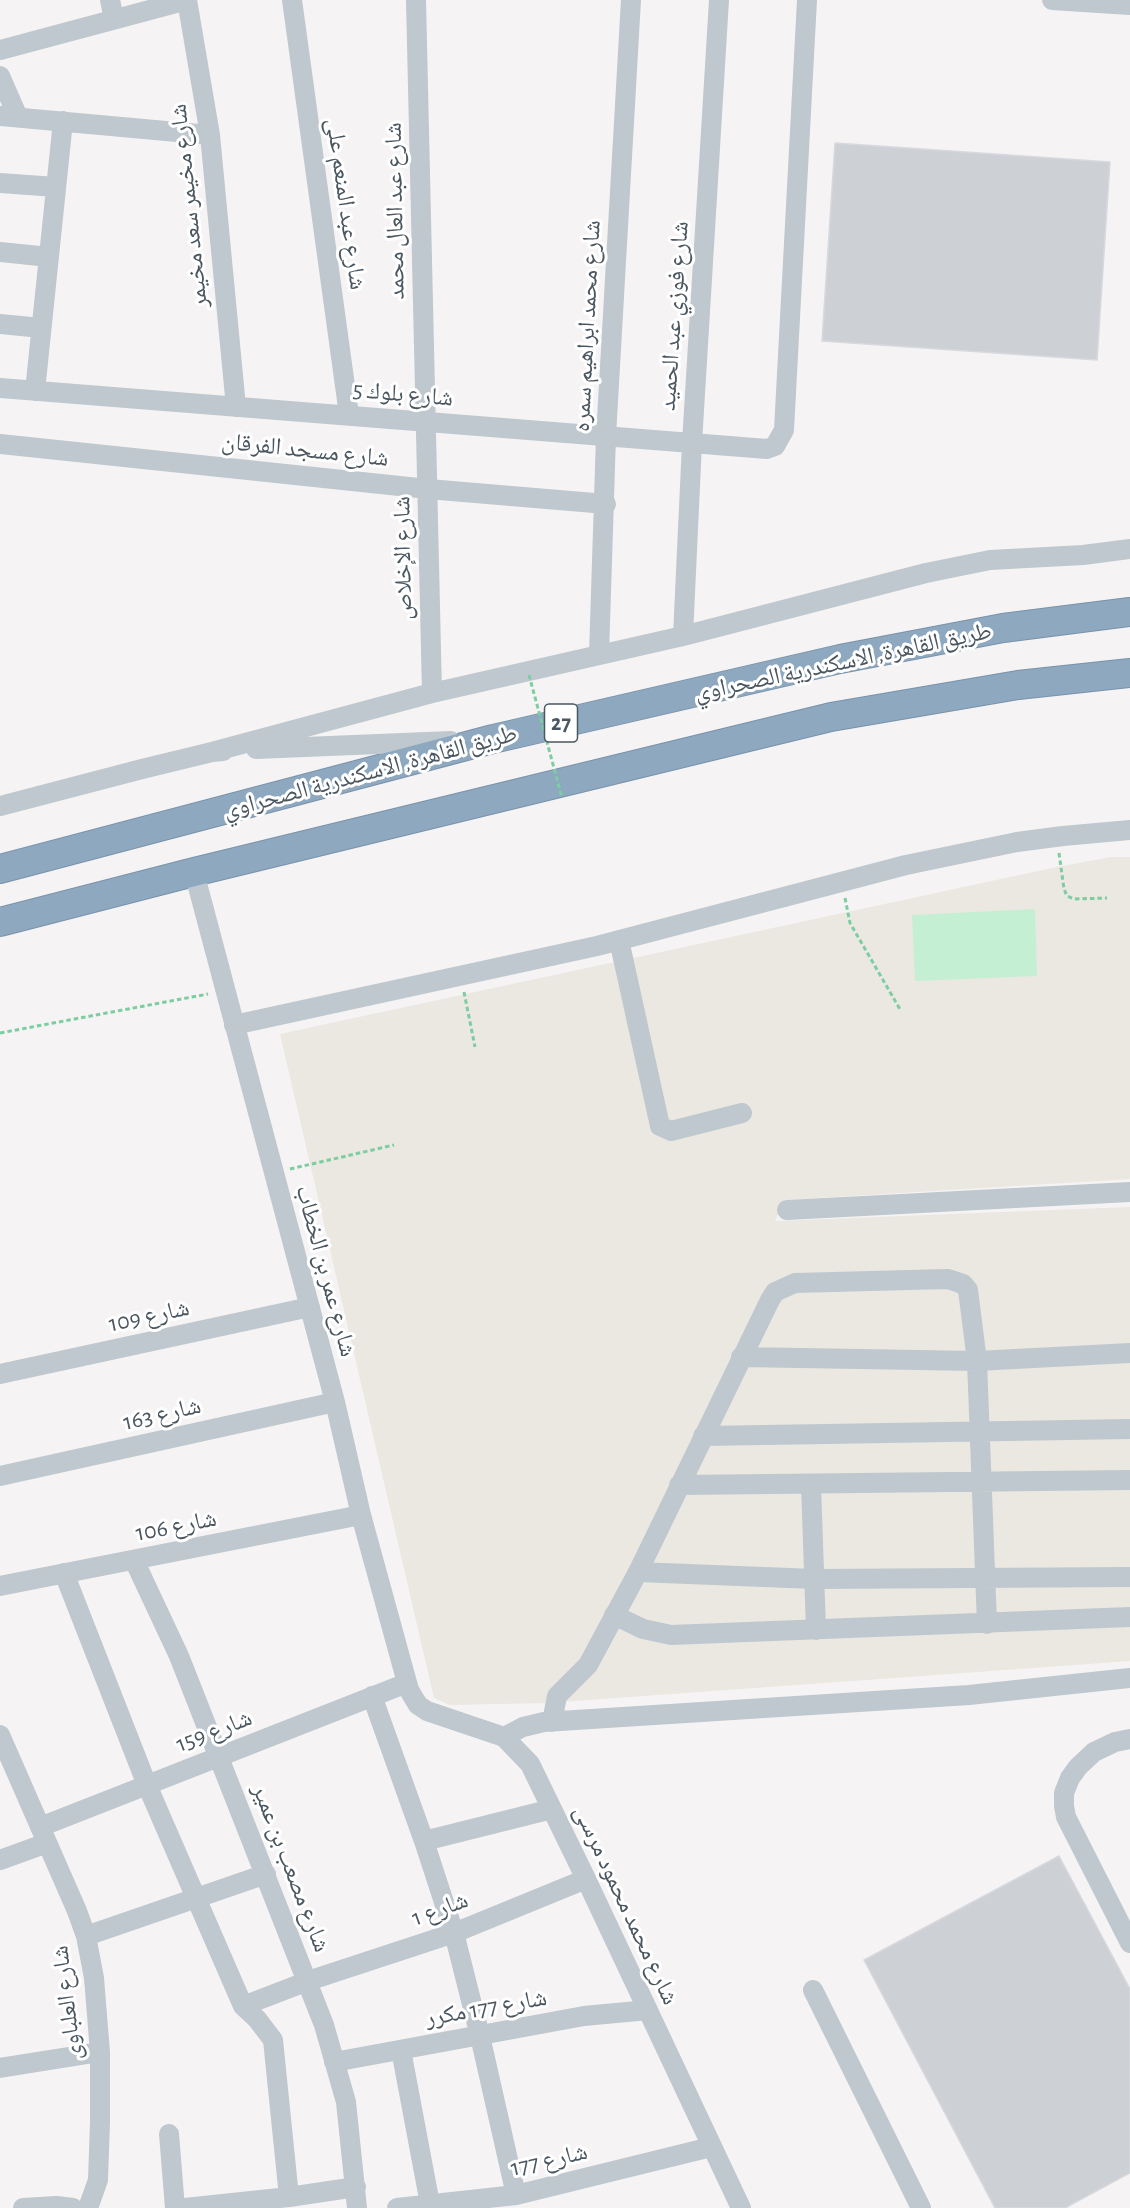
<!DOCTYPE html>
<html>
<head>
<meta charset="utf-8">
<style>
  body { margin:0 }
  canvas { display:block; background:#f5f3f3 }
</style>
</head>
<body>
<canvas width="1130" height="2208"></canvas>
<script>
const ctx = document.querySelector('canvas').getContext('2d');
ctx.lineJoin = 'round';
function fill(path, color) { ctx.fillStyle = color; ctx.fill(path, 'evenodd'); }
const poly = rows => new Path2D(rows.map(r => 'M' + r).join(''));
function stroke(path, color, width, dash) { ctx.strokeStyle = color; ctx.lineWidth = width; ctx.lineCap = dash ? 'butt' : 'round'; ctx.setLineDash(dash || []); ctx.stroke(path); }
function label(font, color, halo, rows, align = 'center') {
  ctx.font = font + ' "Alegreya Sans","Noto Naskh Arabic",sans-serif'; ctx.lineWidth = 6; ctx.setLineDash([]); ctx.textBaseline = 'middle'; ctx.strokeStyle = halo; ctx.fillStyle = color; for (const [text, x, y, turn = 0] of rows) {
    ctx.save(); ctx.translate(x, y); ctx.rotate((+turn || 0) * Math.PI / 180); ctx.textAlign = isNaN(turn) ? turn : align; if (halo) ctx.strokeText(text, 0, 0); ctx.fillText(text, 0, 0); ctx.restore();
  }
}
const commercial = poly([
  [1111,857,1130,857,1130,1179,785,1200,775,1221,1130,1207,1130,1661,546,1703,450,1705,434,1698,280,1034,1052,868]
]);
const green = poly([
  [1035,909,1037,976,915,981,912,915]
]);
const building = poly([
  [835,143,1110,162,1097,360,822,341,835,143],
  [1059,1856,1130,1989,1130,2173,1065,2208,995,2208,864,1960,1059,1856]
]);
const path = poly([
  [1059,853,1064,889,1067,896,1074,899,1107,898],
  [845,898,850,923,901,1011],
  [464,992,475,1047],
  [0,1033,208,994],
  [290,1169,394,1145]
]);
const minor = poly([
  [110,0,114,19],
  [292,0,349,415],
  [416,0,432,693],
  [1052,0,1130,5],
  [0,50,187,0,210,135,236,407],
  [0,76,18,117],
  [0,116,210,135],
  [0,183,56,187],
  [0,252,49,257],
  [0,324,41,328],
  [0,388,767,449,775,446,784,430,807,0],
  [35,391,63,121],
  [0,444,428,489,606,504],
  [683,636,692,443,719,0],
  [599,655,606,436,631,0],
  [256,749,451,741],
  [212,752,432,693,683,636,926,573,990,560,1083,555,1130,549],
  [0,806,142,769,212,752,223,751],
  [194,872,335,1402,361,1515,409,1690,418,1705,427,1711,504,1737,530,1764,586,1879,741,2208],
  [619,940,660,1126,671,1131,742,1113],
  [234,1025,597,946,906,865,1017,842,1063,836,1130,830],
  [787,1210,1130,1192],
  [741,1357,977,1361,1130,1353],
  [0,1374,310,1307],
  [703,1436,1130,1429],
  [0,1476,335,1402],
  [811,1484,816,1630],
  [679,1485,1130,1480],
  [134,1560,179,1656,324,2025,346,2102,357,2208],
  [638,1572,814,1579,1130,1577],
  [64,1573,147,1785,243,2006,257,2019,273,2040,289,2197],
  [0,1586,361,1515],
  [614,1615,643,1629,671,1635,1130,1617],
  [372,1696,424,1841,454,1933,480,2036,516,2195],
  [552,1722,557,1696,588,1665,638,1572,770,1300,775,1292,795,1283,948,1279,963,1284,968,1290,977,1361,987,1624],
  [0,1735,77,1911,86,1936,94,1978,100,2052,100,2122,98,2180,88,2208],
  [504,1737,523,1727,544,1722,969,1695,1130,1678],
  [1130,1739,1115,1742,1094,1752,1078,1767,1070,1778,1064,1793,1064,1806,1066,1817,1130,1943],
  [40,1827,407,1683],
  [424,1841,552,1809],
  [0,1860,47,1843],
  [86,1936,266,1874],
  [813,1990,921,2208],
  [243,2006,308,1981,454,1933,586,1879],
  [401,2050,430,2204],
  [334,2062,584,2016,648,2010],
  [0,2068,100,2052],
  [169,2134,175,2208],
  [23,2208,56,2206,73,2208],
  [185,2208,289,2197,356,2187],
  [397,2208,516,2195,711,2147]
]);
const highway = poly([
  [0,869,493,739,840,659,1003,628,1130,612],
  [0,922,194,872,831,717,1018,685,1130,673]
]);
const pathBridge = poly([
  [529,675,562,798]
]);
const shields = [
  [561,723,33]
];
const shieldNames = [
  ["27",561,723]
];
const streetNames = [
  ["شارع عبد المنعم على",346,204,82],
  ["شارع مخيمر سعد مخيمر",189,206,-96],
  ["شارع عبد العال محمد",395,211,-91],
  ["شارع فوزي عبد الحميد",674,316,-86],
  ["شارع محمد ابراهيم سمره",587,326,-87],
  ["شارع بلوك 5",403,394,5],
  ["شارع مسجد الفرقان",305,450,6],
  ["شارع الإخلاص",403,558,-91],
  ["طريق القاهرة, الاسكندرية الصحراوي",843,662,-12],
  ["طريق القاهرة, الاسكندرية الصحراوي",370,772,-15],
  ["شارع عمر بن الخطاب",326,1271,75],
  ["شارع 109",149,1316,-12],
  ["شارع 163",162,1414,-13],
  ["شارع 106",176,1526,-11],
  ["شارع 159",214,1731,-21],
  ["شارع مصعب بن عمير",291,1868,69],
  ["شارع محمد محمود مرسى",626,1905,65],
  ["شارع 1",440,1909,-20],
  ["شارع العلباوى",67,2003,-97],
  ["شارع 177 مكرر",486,2008,-10],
  ["شارع 177",549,2160,-13]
];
fill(commercial, '#eae8e1');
fill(green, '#c5efd3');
fill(building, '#cdd0d5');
stroke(building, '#d7d9de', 1.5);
stroke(highway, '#7893ab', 30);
stroke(path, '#7dcda2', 3, [4.5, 3]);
stroke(minor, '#bfc8ce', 20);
stroke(highway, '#8da8bf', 28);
stroke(pathBridge, '#7dcda2', 3, [4.5, 3]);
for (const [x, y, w] of shields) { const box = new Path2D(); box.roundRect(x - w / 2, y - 19, w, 38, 4.5); ctx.fillStyle = '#fff'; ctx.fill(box); stroke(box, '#4b5760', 1.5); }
label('bold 22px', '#4b5760', null, shieldNames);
label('24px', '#4b5760', '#fff', streetNames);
</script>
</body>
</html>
